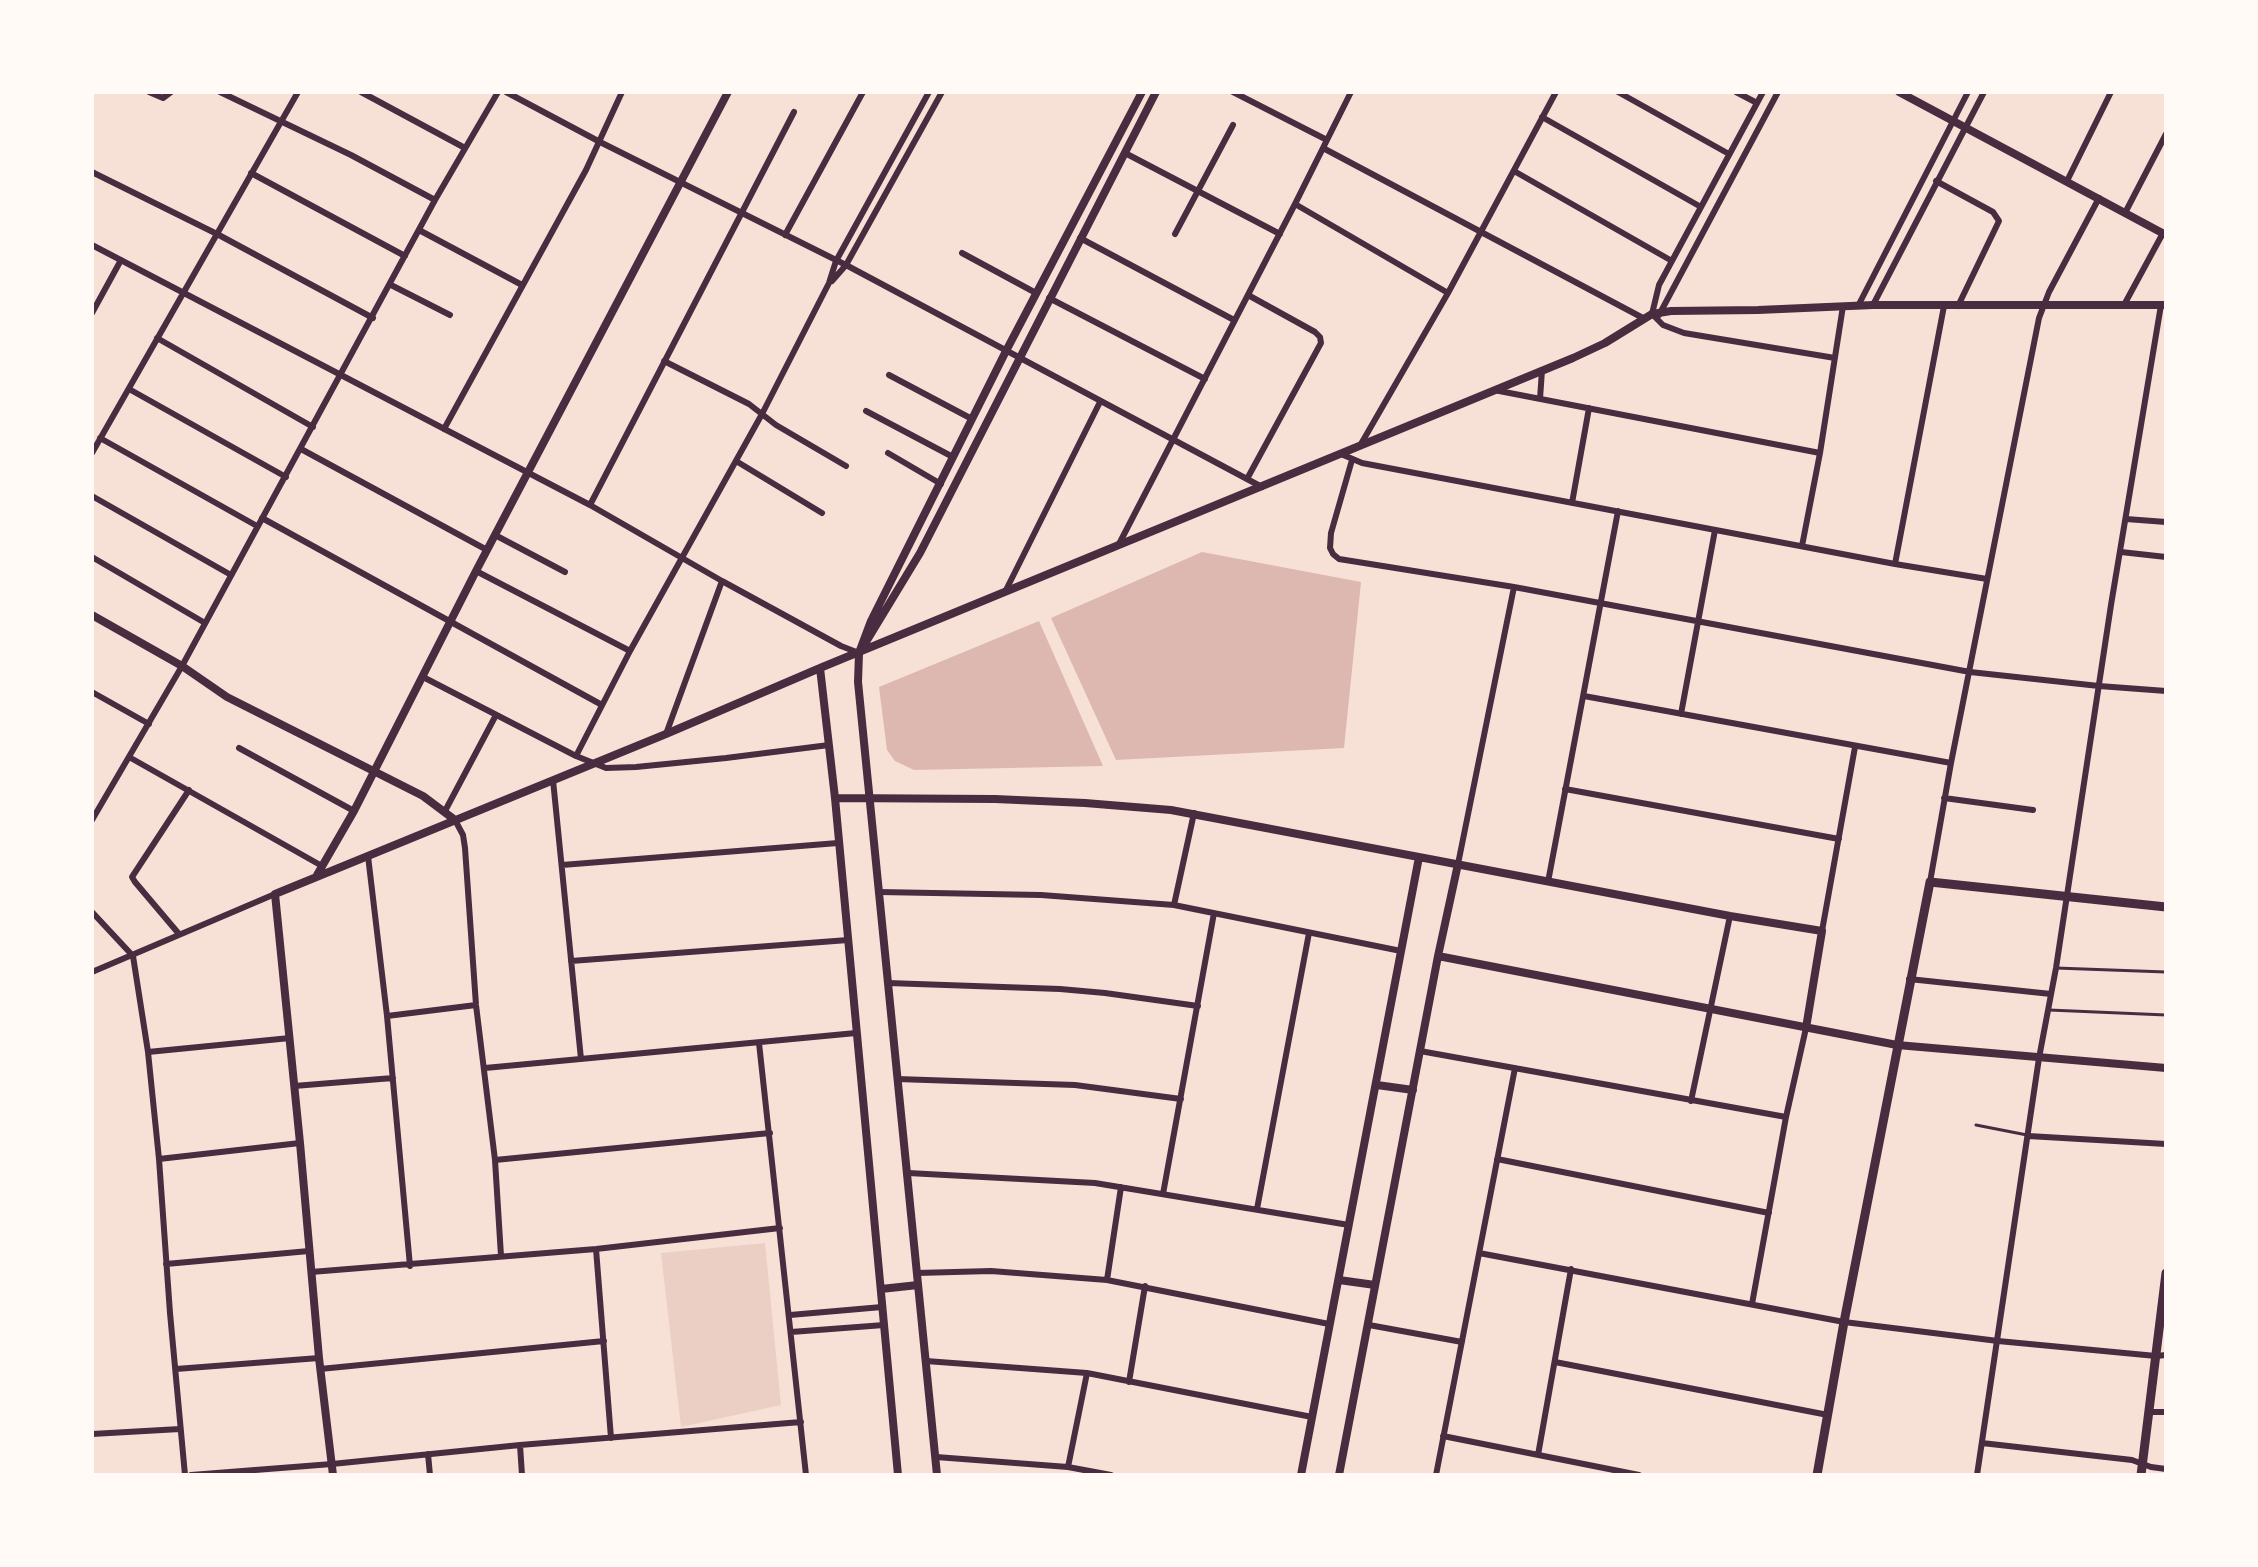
<!DOCTYPE html>
<html>
<head>
<meta charset="utf-8">
<style>
  body { margin:0 }
  #map { position:relative; width:2258px; height:1567px; overflow:hidden; background:#f7e1d7; font-family:"Golos Text",sans-serif }
  canvas { display:block }
  .frame { position:absolute; inset:0; border:94px solid #fffaf5; pointer-events:none }
</style>
</head>
<body>
<div id="map">
<canvas width="2258" height="1567"></canvas>
<div class="frame"></div>
</div>
<script>
const ctx = document.querySelector('canvas').getContext('2d');
ctx.lineJoin = 'round';
function fill(path, color) { ctx.fillStyle = color; ctx.fill(path, 'evenodd'); }
const poly = rows => new Path2D(rows.map(r => 'M' + r).join(''));
function stroke(path, color, width, dash) { ctx.strokeStyle = color; ctx.lineWidth = width; ctx.lineCap = dash ? 'butt' : 'round'; ctx.setLineDash(dash || []); ctx.stroke(path); }
const green = poly([
  [765,1243,781,1405,681,1427,661,1253]
]);
const water = poly([
  [1202,552,1361,582,1344,748,1116,760,1051,618],
  [1039,621,1103,766,914,770,895,761,887,750,879,687]
]);
const service = poly([
  [2056,968,2166,972],
  [2049,1010,2166,1015],
  [1976,1125,2027,1135]
]);
const minor = poly([
  [149,92,163,98,171,92],
  [220,92,351,155,435,200],
  [361,92,465,148],
  [506,92,600,142,846,265,1262,487],
  [1233,92,1327,140],
  [1618,92,1729,154],
  [1736,92,1757,103],
  [1763,92,1659,285,1652,314,1663,325,1684,333,1835,358],
  [1542,117,1701,207],
  [1323,148,1643,318],
  [1125,153,1280,234],
  [1514,171,1672,261],
  [92,172,217,234,373,318],
  [251,173,405,256],
  [1936,181,1993,212,1999,221,1958,306],
  [2067,181,2111,92],
  [1295,204,1448,293],
  [2125,213,2166,134],
  [419,230,522,285],
  [1175,234,1233,125],
  [785,235,863,92],
  [1080,238,1234,320],
  [92,245,590,505,722,581,841,646,859,653],
  [962,253,1036,293],
  [832,281,846,265,942,92],
  [391,285,450,315],
  [1049,298,1205,379],
  [1873,305,1984,92],
  [2124,305,2163,233],
  [1858,306,1968,92],
  [92,313,121,260],
  [1659,315,1778,92],
  [157,338,313,427],
  [664,361,749,404,776,425,846,466],
  [889,375,972,419],
  [129,389,286,477],
  [1494,390,1820,453],
  [1540,399,1542,370],
  [866,411,953,457],
  [444,429,586,170,622,92],
  [100,438,257,526],
  [1361,444,1448,293,1556,92],
  [301,449,487,550],
  [92,453,298,92],
  [888,453,941,484],
  [1341,454,1362,463,1895,564,1987,579],
  [1352,460,1331,533,1330,548,1333,554,1339,559,1514,587,1970,672,2099,686,2166,691],
  [736,461,822,513],
  [1247,479,1321,343,1320,337,1315,332,1248,295],
  [92,496,231,575],
  [1572,503,1589,408],
  [590,505,794,112],
  [262,518,602,705],
  [2126,519,2166,522],
  [495,535,565,572],
  [1119,544,1295,204,1351,92],
  [1802,546,1820,453,1843,306],
  [2121,552,2166,557],
  [92,557,205,623],
  [1895,564,1944,306],
  [476,571,630,651],
  [1005,592,1100,402],
  [423,677,576,756,606,768,636,767,726,758,829,745],
  [92,692,149,724],
  [1584,696,1951,763],
  [1681,714,1715,530],
  [666,734,722,581],
  [239,748,354,811],
  [576,756,630,651,762,414,829,283,836,261,929,92],
  [129,757,322,866],
  [553,780,581,1059],
  [1565,789,1839,839],
  [1944,798,2033,810],
  [445,811,496,715],
  [92,820,182,666,435,200,498,92],
  [455,820,463,835,465,848,476,1005,495,1160,501,1256],
  [368,856,387,1016,410,1266],
  [1458,864,1514,587],
  [562,865,838,843],
  [1548,882,1618,511],
  [1930,882,1951,763,2039,318,2049,292,2099,198],
  [879,892,1041,895,1174,905,1401,951],
  [1174,905,1194,813],
  [92,912,133,956,148,1052,159,1159,170,1313,185,1475],
  [1822,931,1855,747],
  [179,934,135,882,132,877,189,790],
  [571,961,848,940],
  [92,972,275,894],
  [1909,979,2051,994],
  [888,983,1060,989,1105,993,1198,1006],
  [387,1016,476,1005],
  [759,1043,806,1475],
  [1420,1051,1786,1117],
  [148,1052,290,1038],
  [485,1068,856,1033],
  [897,1079,1075,1085,1181,1099],
  [294,1086,393,1078],
  [1691,1101,1730,916],
  [2028,1136,2166,1144],
  [159,1159,300,1143],
  [1497,1159,1769,1213],
  [495,1160,770,1133],
  [908,1173,1095,1183,1349,1225],
  [1163,1194,1214,913],
  [1257,1209,1309,933],
  [596,1249,611,1438],
  [1479,1253,1844,1322,1998,1341,2156,1356,2166,1355],
  [166,1264,309,1251],
  [311,1272,596,1249,780,1228],
  [917,1273,991,1271,1107,1280,1329,1324],
  [1107,1280,1121,1187],
  [1752,1304,1786,1117,1806,1028],
  [790,1315,882,1307],
  [1369,1325,1462,1342],
  [791,1332,884,1325],
  [926,1361,1087,1373,1312,1417],
  [1555,1362,1828,1415],
  [176,1369,319,1358],
  [320,1369,604,1341],
  [1129,1382,1145,1286],
  [2149,1412,2166,1412],
  [92,1434,180,1429],
  [1443,1436,1639,1475],
  [1982,1443,2132,1460,2151,1467,2166,1469],
  [520,1445,522,1475],
  [428,1454,430,1475],
  [1538,1455,1571,1269],
  [936,1457,1068,1467,1111,1475],
  [1068,1467,1087,1373],
  [191,1475,332,1464,520,1445,801,1422],
  [1436,1475,1515,1068],
  [1977,1475,2039,1058,2056,968,2111,605,2161,305]
]);
const tertiary = poly([
  [1899,92,2166,235],
  [92,615,182,666,227,697,423,796,455,820],
  [866,642,920,553,1156,92],
  [820,668,835,798,898,1475],
  [835,798,995,799,1085,803,1171,810,1730,916,1822,931,1806,1028],
  [317,875,354,811,476,571,728,92],
  [1438,956,1897,1045,2166,1068],
  [1377,1085,1413,1090],
  [1339,1280,1375,1285],
  [881,1289,918,1285],
  [333,1475,319,1358,300,1143,275,894,666,734,820,668,1573,358,1605,343,1652,314,1671,311,1758,310,1873,305,2166,305],
  [937,1475,858,682,859,653,871,621,1006,351,1142,92],
  [1301,1475,1419,857],
  [1339,1475,1438,956,1458,864]
]);
const secondary = poly([
  [1817,1475,1844,1322,1930,882,2166,907],
  [2141,1475,2166,1273]
]);
fill(green, '#ebcfc5');
fill(water, '#dcb8b0');
stroke(service, '#4a2c40', 3);
stroke(minor, '#4a2c40', 6);
stroke(tertiary, '#4a2c40', 8);
stroke(secondary, '#4a2c40', 9);
</script>
</body>
</html>
